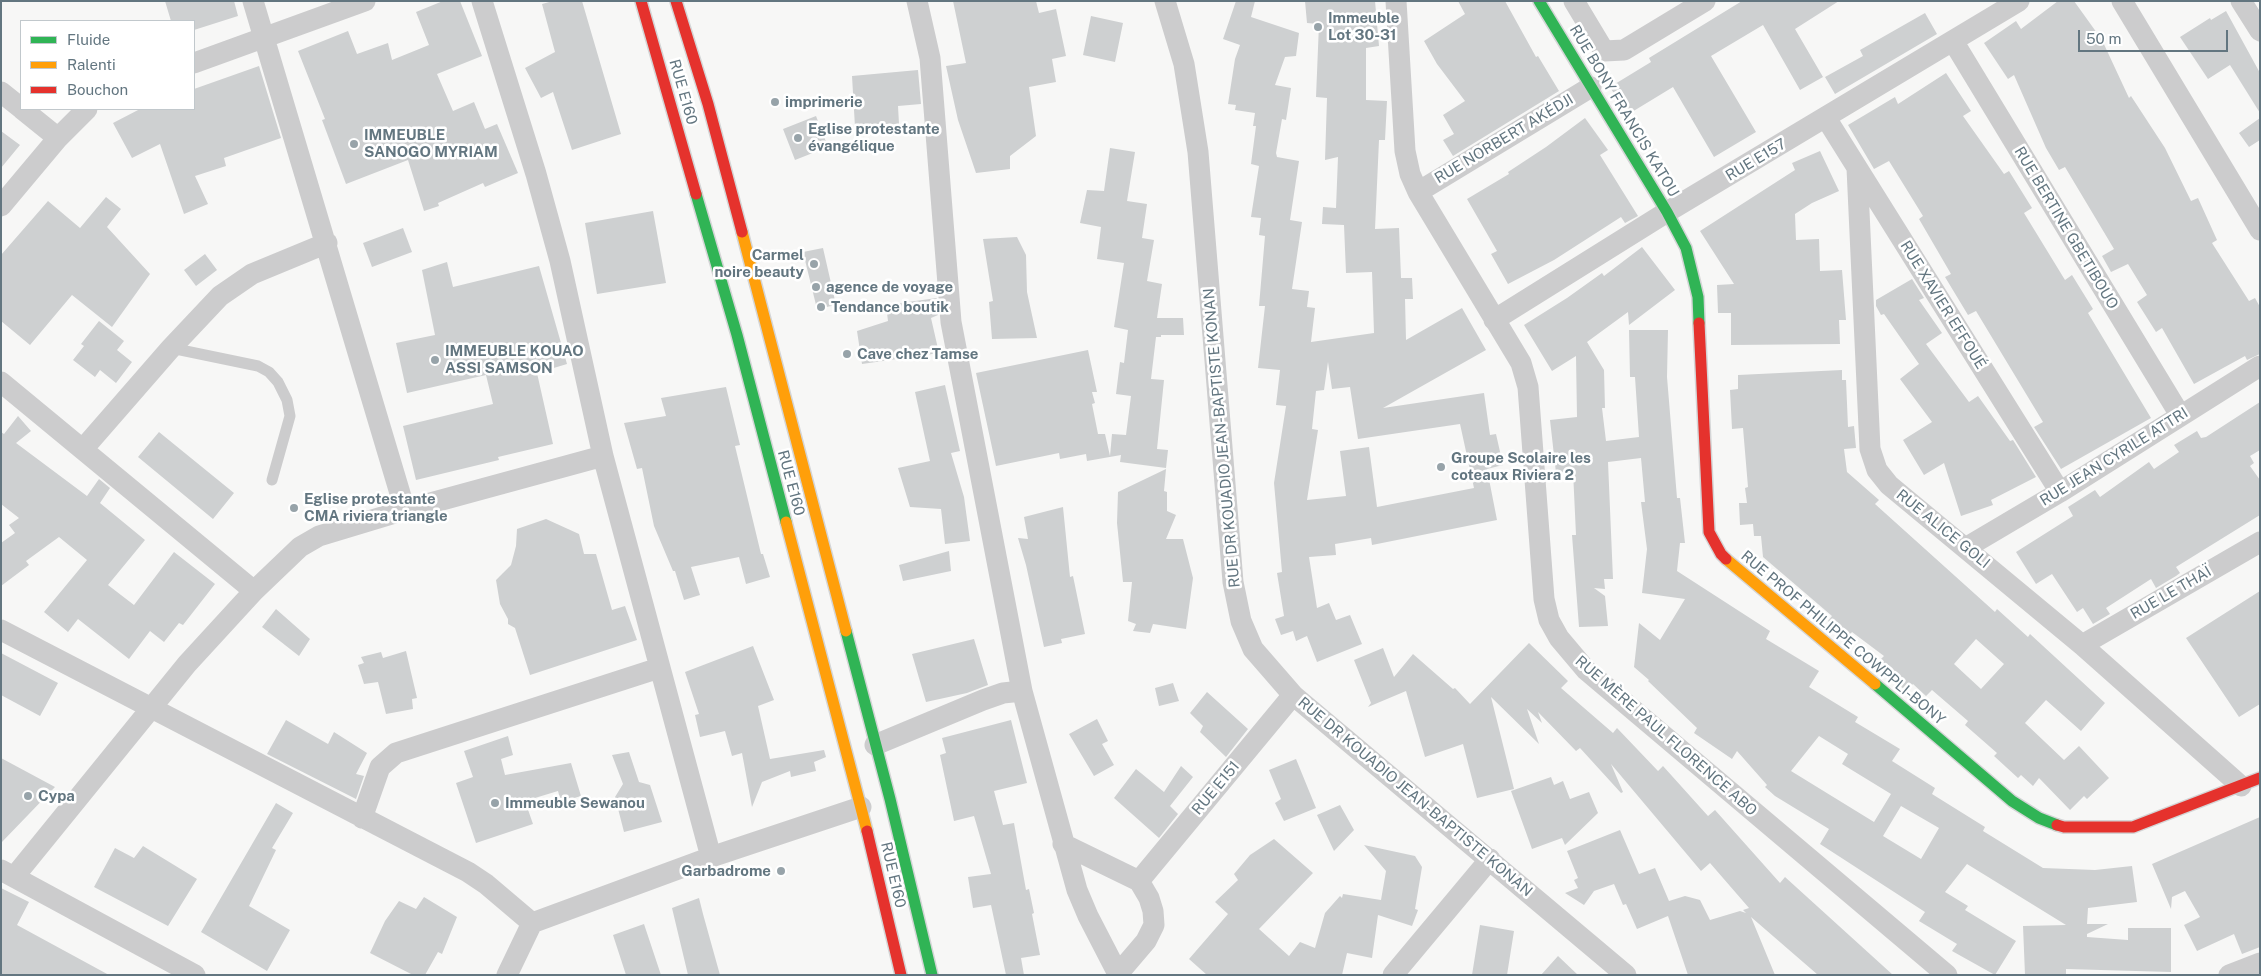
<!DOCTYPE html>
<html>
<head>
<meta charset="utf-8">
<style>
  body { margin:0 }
  #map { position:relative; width:2261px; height:976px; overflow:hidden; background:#f7f7f6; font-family:"Public Sans",sans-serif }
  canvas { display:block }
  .frame { position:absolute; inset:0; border:2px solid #637680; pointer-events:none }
  .legend { position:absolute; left:20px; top:20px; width:175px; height:90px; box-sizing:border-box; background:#fff; border:1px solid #c1c8cc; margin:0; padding:6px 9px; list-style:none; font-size:15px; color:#637680 }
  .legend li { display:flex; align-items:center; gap:10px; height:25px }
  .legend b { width:25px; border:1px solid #c1c8cc }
  .scale { position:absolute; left:2078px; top:30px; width:150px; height:22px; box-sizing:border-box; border:2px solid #637680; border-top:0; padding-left:6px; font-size:15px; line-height:18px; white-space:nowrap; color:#637680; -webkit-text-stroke:4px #fff; paint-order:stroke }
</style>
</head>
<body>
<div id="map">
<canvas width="2261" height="976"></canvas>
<div class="frame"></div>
<ul class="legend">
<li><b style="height:6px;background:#30b455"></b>Fluide</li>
<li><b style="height:6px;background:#ff9f0a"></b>Ralenti</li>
<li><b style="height:6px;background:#e5322d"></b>Bouchon</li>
</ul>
<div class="scale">50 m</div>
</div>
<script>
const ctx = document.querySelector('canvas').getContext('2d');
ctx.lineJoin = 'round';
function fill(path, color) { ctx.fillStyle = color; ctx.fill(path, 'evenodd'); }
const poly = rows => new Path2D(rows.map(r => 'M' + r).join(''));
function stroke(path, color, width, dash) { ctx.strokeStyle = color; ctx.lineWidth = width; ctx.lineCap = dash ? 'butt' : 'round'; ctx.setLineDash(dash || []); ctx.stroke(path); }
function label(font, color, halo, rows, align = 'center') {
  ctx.font = font + ' "Public Sans",sans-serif'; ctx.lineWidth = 5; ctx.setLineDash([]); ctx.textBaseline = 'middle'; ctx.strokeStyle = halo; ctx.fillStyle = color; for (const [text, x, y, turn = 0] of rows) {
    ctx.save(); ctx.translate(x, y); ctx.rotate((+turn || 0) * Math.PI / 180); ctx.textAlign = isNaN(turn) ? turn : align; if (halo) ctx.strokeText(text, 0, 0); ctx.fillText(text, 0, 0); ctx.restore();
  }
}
const building = poly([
  [165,1,234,1,238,16,194,30,194,21,171,21],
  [443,1,460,1,482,56,437,74,453,111,474,102,485,129,497,124,518,173,485,187,483,183,438,203,439,206,424,211,408,160,346,184,322,120,325,119,298,51,348,31,357,54,388,43,392,60,429,45,416,12],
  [553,1,582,1,621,134,572,150,553,92,541,98,525,68,555,52,542,4],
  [953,1,1036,1,1039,13,1056,9,1066,56,1052,59,1056,82,1029,87,1036,136,1010,156,1010,169,976,173,958,120,946,66,966,63],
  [1236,1,1255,1,1251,17,1299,33,1296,56,1285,57,1275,85,1291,88,1286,120,1282,119,1276,153,1277,157,1299,161,1290,220,1302,222,1292,289,1309,291,1307,307,1315,308,1311,342,1374,333,1372,272,1346,273,1344,225,1322,224,1323,207,1336,208,1338,157,1325,160,1327,98,1316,97,1319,24,1307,23,1305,1,1375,1,1379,46,1366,48,1366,100,1387,101,1385,140,1379,140,1375,229,1399,228,1401,278,1412,278,1413,299,1405,299,1406,340,1462,308,1486,350,1383,408,1484,393,1490,435,1496,434,1503,465,1487,469,1497,520,1372,545,1371,538,1335,544,1336,555,1309,557,1317,608,1329,603,1336,620,1350,615,1362,644,1317,662,1307,636,1296,641,1293,631,1281,635,1275,619,1284,616,1277,573,1282,572,1274,483,1286,406,1276,405,1280,370,1258,368,1265,306,1259,306,1265,236,1259,235,1261,218,1251,217,1259,166,1251,164,1256,126,1253,126,1255,113,1235,110,1236,105,1228,104,1235,59,1240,45,1223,39],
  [1328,362,1332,389,1350,387,1358,439,1460,424,1474,488,1377,507,1369,447,1340,451,1346,496,1307,500,1318,430,1312,429,1316,391,1324,390],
  [1458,1,1505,1,1536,57,1538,56,1559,91,1453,156,1443,140,1454,134,1443,115,1465,101,1437,64,1424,41,1465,14],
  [1742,1,1839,1,1795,29,1823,77,1800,90,1763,25,1711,56,1756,132,1714,157,1673,87,1627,115,1610,87,1651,62,1649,58],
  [2058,1,2074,1,2102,40,2129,98,2131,96,2165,148,2191,201,2198,198,2217,240,2212,243,2249,301,2255,298,2260,307,2260,354,2247,360,2245,356,2194,384,2162,328,2156,332,2137,302,2147,295,2128,264,2111,272,2102,256,2114,249,2065,167,2059,170,2046,148,2014,75,2008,79,1984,43,2016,21,2021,29],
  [2226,11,2260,73,2260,113,2230,65,2208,79,2180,37,2210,18,2211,20],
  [1925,13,1937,34,1835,94,1825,77,1863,56,1860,50],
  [1091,16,1123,23,1115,62,1083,55],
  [259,66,281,138,224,158,226,166,195,176,208,204,184,214,160,144,132,158,113,123,140,109,194,109,194,89],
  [918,70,921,104,898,106,899,124,855,127,852,76],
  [1946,73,1971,111,1963,116,2004,174,2009,171,2032,208,2024,213,2065,280,2072,275,2093,309,2088,313,2151,418,2061,469,2034,427,2043,422,1976,311,1968,315,1945,277,1951,274,1919,219,1923,216,1889,161,1874,169,1848,125,1895,97,1898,104],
  [816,116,828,147,795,160,783,129],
  [1585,118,1608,150,1600,155,1638,216,1625,223,1621,217,1554,260,1508,284,1491,254,1497,251,1467,199,1509,174,1508,172,1546,147],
  [2260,118,2260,140,2249,147,2239,133],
  [1,131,20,145,1,168],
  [1110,148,1135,152,1127,201,1147,204,1142,238,1154,240,1147,281,1162,284,1157,318,1183,318,1184,335,1161,335,1161,337,1156,337,1151,379,1164,380,1157,449,1168,450,1166,468,1120,462,1121,455,1087,461,1086,454,1060,459,1059,453,996,466,976,373,1088,350,1097,392,1092,392,1095,403,1092,404,1098,434,1105,434,1110,456,1112,434,1126,435,1131,396,1116,394,1120,362,1124,363,1128,330,1114,327,1124,263,1097,259,1101,227,1080,223,1087,190,1104,191],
  [1820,151,1839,191,1812,203,1795,214,1796,240,1819,239,1820,271,1842,270,1846,320,1839,320,1840,344,1731,345,1731,313,1718,313,1717,285,1734,284,1700,231,1795,170,1792,163],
  [106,197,121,209,107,227,150,274,112,327,72,295,30,345,1,321,1,255,48,201,80,228],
  [653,211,666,283,597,294,585,223],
  [403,228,412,252,372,267,363,243],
  [1017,237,1026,255,1027,292,1037,338,992,339,989,302,993,301,983,239],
  [1642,247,1675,290,1629,325,1628,312,1587,342,1604,370,1605,408,1602,408,1606,441,1639,437,1635,377,1630,377,1629,330,1668,330,1667,377,1677,498,1680,498,1685,543,1680,543,1677,571,1770,631,1766,639,1819,671,1809,687,1858,717,1855,722,1900,749,1892,761,1935,788,1932,794,1985,827,1983,831,2043,868,2095,870,2132,866,2137,902,2088,908,2087,924,2108,924,2087,934,2087,937,2128,940,2128,928,2171,928,2171,972,2066,969,2066,975,2025,975,2023,926,2066,925,1967,864,1945,892,1968,906,1965,910,2016,941,1995,975,1952,951,1957,944,1919,921,1925,912,1820,844,1829,829,1775,796,1765,787,1767,785,1737,751,1732,759,1694,733,1697,728,1648,681,1649,680,1634,667,1639,623,1660,640,1685,599,1642,593,1647,549,1641,502,1645,502,1641,458,1608,462,1613,579,1604,579,1605,589,1594,588,1605,596,1608,626,1579,627,1572,535,1576,535,1573,471,1556,473,1550,420,1577,417,1576,356,1552,371,1524,325,1567,298,1602,273,1604,276],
  [1819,736,1848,754,1842,764,1891,794,1874,822,1791,771],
  [1901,806,1939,828,1921,859,1883,836],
  [823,248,836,305,817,309,803,252],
  [205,254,217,270,196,286,184,270],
  [447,262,453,287,539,266,567,364,537,373,553,444,498,457,499,460,416,480,403,426,493,404,486,375,407,393,396,343,435,335,422,270],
  [1912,279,1924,298,1919,300,1942,333,1926,344,1969,402,1978,396,2010,441,2013,440,2036,477,1991,500,1993,505,1961,516,1944,463,1924,475,1903,440,1932,422,1900,379,1919,364,1884,314,1881,315,1876,306,1876,300],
  [937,298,938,315,931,318,939,353,862,364,857,331,888,321,886,305],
  [99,321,124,341,117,350,132,362,116,383,100,370,95,377,73,360,84,346,81,344],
  [1842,370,1842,380,1846,380,1848,427,1854,426,1856,448,1844,449,1847,472,1879,500,1875,504,1995,612,1997,609,2028,637,2030,634,2105,703,2081,731,2046,700,2025,723,2064,760,2079,746,2109,778,2087,799,2084,796,2070,810,2039,778,2033,786,2021,775,2018,778,1994,756,1997,753,1965,725,1968,721,1932,690,1926,696,1913,684,1906,691,1876,664,1884,656,1852,632,1847,638,1828,621,1832,616,1763,557,1761,536,1754,536,1753,524,1740,525,1739,503,1747,503,1745,488,1748,487,1743,428,1732,429,1730,390,1738,389,1738,375],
  [1976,639,2004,664,1981,689,1954,664],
  [945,385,960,451,951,453,964,497,970,541,945,544,941,509,910,507,898,468,930,461,915,392],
  [726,387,740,445,735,446,761,554,763,554,770,577,746,584,739,557,691,567,700,595,684,600,675,571,673,571,654,526,642,468,637,469,624,423,666,416,661,398],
  [2260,402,2260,450,2250,456,2254,463,2250,466,2260,480,2260,515,2176,567,2180,573,2176,576,2156,588,2151,579,2106,608,2110,614,2093,624,2083,608,2077,612,2052,574,2036,584,2016,552,2073,516,2068,507,2095,490,2100,497,2149,462,2154,469,2179,452,2174,445,2197,431,2201,438,2206,437],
  [18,416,31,431,16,443,87,496,99,479,110,488,100,503,145,540,108,585,134,605,174,552,215,584,183,625,179,623,164,642,150,631,129,659,78,619,68,632,44,612,87,560,59,537,26,561,29,565,1,586,1,543,15,533,9,525,19,518,1,504,1,432,4,434],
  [159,432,234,493,213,519,138,457],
  [1166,469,1164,491,1167,492,1167,511,1176,515,1166,539,1183,539,1193,578,1186,629,1153,624,1150,633,1133,631,1136,624,1128,621,1132,582,1123,582,1117,523,1118,492],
  [1063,507,1070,577,1073,576,1085,634,1061,639,1062,643,1044,647,1026,565,1018,538,1028,539,1024,517],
  [546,519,579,534,584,554,596,554,612,610,625,606,637,640,530,675,515,628,508,624,508,619,500,604,496,580,511,565,516,546,517,529],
  [949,551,951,571,903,581,899,565],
  [2260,591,2260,704,2239,717,2186,638],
  [276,609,310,639,299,656,262,627],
  [974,639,988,685,967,693,926,702,912,654],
  [1529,643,1568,681,1561,688,1613,733,1617,728,1658,771,1663,766,1708,816,1715,810,1780,883,1785,877,1893,975,1818,975,1751,917,1775,975,1688,975,1668,916,1637,929,1626,904,1623,905,1614,884,1594,891,1584,905,1565,893,1578,888,1574,880,1578,878,1567,851,1620,830,1639,874,1655,868,1669,901,1685,896,1700,900,1710,920,1740,911,1746,913,1743,910,1749,908,1710,863,1701,871,1611,764,1623,792,1621,793,1580,748,1576,751,1538,712,1542,723,1527,709,1539,744,1491,697,1514,789,1477,798,1463,744,1425,757,1406,691,1368,707,1371,703,1354,660,1383,648,1394,677,1413,654,1453,689,1455,688,1470,704],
  [753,646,774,700,758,706,770,759,824,750,826,757,814,762,816,771,791,777,790,771,762,782,752,807,742,753,732,756,725,731,700,737,695,715,699,714,685,672],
  [406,651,417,698,412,699,413,709,386,714,378,682,364,684,358,665,364,663,361,657,381,652,383,658],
  [1,653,58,683,40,716,1,695],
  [1173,683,1179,701,1159,706,1155,688],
  [1207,692,1248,729,1226,757,1200,732,1203,726,1190,713],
  [1097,719,1108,741,1102,744,1114,765,1094,776,1069,734],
  [286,720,328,744,334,732,367,753,356,774,364,776,356,799,267,754],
  [1011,720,1027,783,994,791,1003,825,1014,823,1026,890,1029,889,1034,913,1032,914,1040,955,1021,958,1024,975,1006,975,991,905,973,908,968,877,991,874,974,816,954,821,940,755,946,753,942,738],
  [508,736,513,755,501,759,505,775,571,763,581,796,561,802,558,791,525,801,533,824,476,843,456,783,473,777,464,751],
  [629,752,639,782,650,785,662,822,624,832,615,797,623,784,612,755],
  [1,758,55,787,1,843],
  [1296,759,1316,808,1284,821,1275,803,1281,799,1269,770],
  [1181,766,1193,777,1170,806,1178,814,1159,838,1114,798,1136,769,1164,792],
  [1551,777,1554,785,1563,781,1570,799,1589,792,1598,813,1565,845,1562,838,1532,849,1511,791],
  [276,803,293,813,272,848,276,850,249,906,290,930,267,971,201,932],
  [1340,805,1354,830,1334,851,1317,815],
  [2260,817,2260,947,2242,954,2234,934,2197,951,2184,925,2200,917,2185,891,2172,897,2171,909,2152,864],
  [1274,839,1313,873,1259,929,1289,956,1300,942,1315,948,1325,913,1340,896,1342,898,1343,894,1381,900,1386,871,1364,845,1415,856,1422,867,1415,909,1418,910,1412,926,1378,915,1372,958,1347,953,1342,975,1207,975,1189,959,1228,914,1215,902,1238,880,1234,874,1250,855],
  [143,846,197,879,168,926,94,887,115,848,134,858],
  [1,888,29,902,17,925,109,975,1,975],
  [424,897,457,917,442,954,438,952,425,975,413,975,370,953,385,921,399,901,416,909],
  [699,898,703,914,720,975,688,975,672,908],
  [644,924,661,975,626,975,613,935],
  [1480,925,1514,931,1507,975,1472,975],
  [1558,956,1578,975,1541,975]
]);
const lane = poly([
  [171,348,258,366,269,372,278,382,287,400,290,416,272,480]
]);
const street = poly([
  [253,1,405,510],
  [482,1,536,174,560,261,603,456,711,857],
  [917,1,930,58,951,322,1022,691,1077,890,1088,916,1118,974],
  [1165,1,1184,64,1198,152,1233,582,1241,621,1253,649,1293,695,1626,975],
  [1396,1,1405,151,1410,174,1418,192,1521,363,1528,387,1544,599,1549,620,1559,638,1586,670,1947,975],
  [1574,1,1604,51,1624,50,1705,1],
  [2122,1,2260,230],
  [2241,1,2260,31],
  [1953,41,2180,415],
  [194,63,365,1],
  [1,92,21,108],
  [22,109,58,138],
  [1826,118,2060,492],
  [1857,168,1870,449,1877,470,1889,485,2082,645,2241,786],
  [1418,192,1591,87],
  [1,206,58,138,87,109],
  [1494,320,1667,212,2019,1],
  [1,382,254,591],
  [83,449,171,348,220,296,252,274,327,243],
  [1967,547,2060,492,2260,366],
  [1,630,468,872,486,884,532,923],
  [2082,645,2260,542],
  [875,745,983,700,1003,693,1022,691],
  [362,818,380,767,396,753,659,668],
  [1063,844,1139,881,1149,898,1153,911,1154,925,1146,941,1117,975],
  [1,870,195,975],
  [14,877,187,664,254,591,300,547,319,536,405,510,603,456],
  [1139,881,1293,695],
  [507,975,532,923,711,857,861,807],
  [1393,975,1490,859],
  [2229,975,2260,963]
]);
const fast = poly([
  [1539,1,1667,212,1686,248,1698,297,1699,323],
  [696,194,737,335,786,522],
  [846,631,890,799,932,975],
  [1875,684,2012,801,2039,818,2057,825]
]);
const slow = poly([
  [742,232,846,631],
  [786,522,867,831],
  [1726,559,1875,684]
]);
const jam = poly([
  [641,1,696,194],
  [676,1,708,104,742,232],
  [1699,323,1709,532,1721,554,1726,559],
  [2057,825,2064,827,2133,827,2260,778],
  [867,831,901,975]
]);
const markers = [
  [1318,27,5,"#97a3a9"],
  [775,102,5,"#97a3a9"],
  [798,138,5,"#97a3a9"],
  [354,144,5,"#97a3a9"],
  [814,264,5,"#97a3a9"],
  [816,287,5,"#97a3a9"],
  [821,307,5,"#97a3a9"],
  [847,354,5,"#97a3a9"],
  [435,360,5,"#97a3a9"],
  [1441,467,5,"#97a3a9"],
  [294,508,5,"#97a3a9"],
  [28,796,5,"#97a3a9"],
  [495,803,5,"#97a3a9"],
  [781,871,5,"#97a3a9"]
];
const poiNames = [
  ["Immeuble",1328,18],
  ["Lot 30-31",1328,35],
  ["imprimerie",785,102],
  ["Eglise protestante",808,129],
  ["évangélique",808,146],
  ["IMMEUBLE",364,135],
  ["SANOGO MYRIAM",364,152],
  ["Carmel",804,255,"right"],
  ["noire beauty",804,272,"right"],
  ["agence de voyage",826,287],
  ["Tendance boutik",831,307],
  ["IMMEUBLE KOUAO",445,351],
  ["ASSI SAMSON",445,368],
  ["Cave chez Tamse",857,354],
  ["Groupe Scolaire les",1451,458],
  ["coteaux Riviera 2",1451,475],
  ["Eglise protestante",304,499],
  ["CMA riviera triangle",304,516],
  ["Cypa",38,796],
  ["Immeuble Sewanou",505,803],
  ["Garbadrome",771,871,"right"]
];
const streetNames = [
  ["RUE E160",683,92,74],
  ["RUE BONY FRANCIS KATOU",1624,111,59],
  ["RUE NORBERT AKÉDJI",1504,139,-31],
  ["RUE E157",1756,160,-31],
  ["RUE BERTINE GBETIBOUO",2066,228,59],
  ["RUE XAVIER EFFOUÉ",1943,305,58],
  ["RUE DR KOUADIO JEAN-BAPTISTE KONAN",1222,438,-95],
  ["RUE JEAN CYRILE ATTRI",2114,457,-32],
  ["RUE E160",791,483,75],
  ["RUE ALICE GOLI",1943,529,39],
  ["RUE LE THAÏ",2171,593,-30],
  ["RUE PROF PHILIPPE COWPPLI-BONY",1843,638,40],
  ["RUE MÈRE PAUL FLORENCE ABO",1666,736,41],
  ["RUE E151",1216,788,-50],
  ["RUE DR KOUADIO JEAN-BAPTISTE KONAN",1415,797,40],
  ["RUE E160",893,875,77]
];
fill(building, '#ced0d1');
stroke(fast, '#d4d5d6', 14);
stroke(slow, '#d4d5d6', 14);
stroke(jam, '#d4d5d6', 14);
stroke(lane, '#cccccd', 11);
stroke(street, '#cccccd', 21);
stroke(fast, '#30b455', 11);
stroke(slow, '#ff9f0a', 11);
stroke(jam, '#e5322d', 11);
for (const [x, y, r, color] of markers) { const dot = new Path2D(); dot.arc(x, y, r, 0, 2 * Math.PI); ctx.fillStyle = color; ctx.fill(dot); stroke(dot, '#fff', 2); }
label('bold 15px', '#637680', '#fff', poiNames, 'left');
label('15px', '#637680', '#fff', streetNames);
</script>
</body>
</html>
